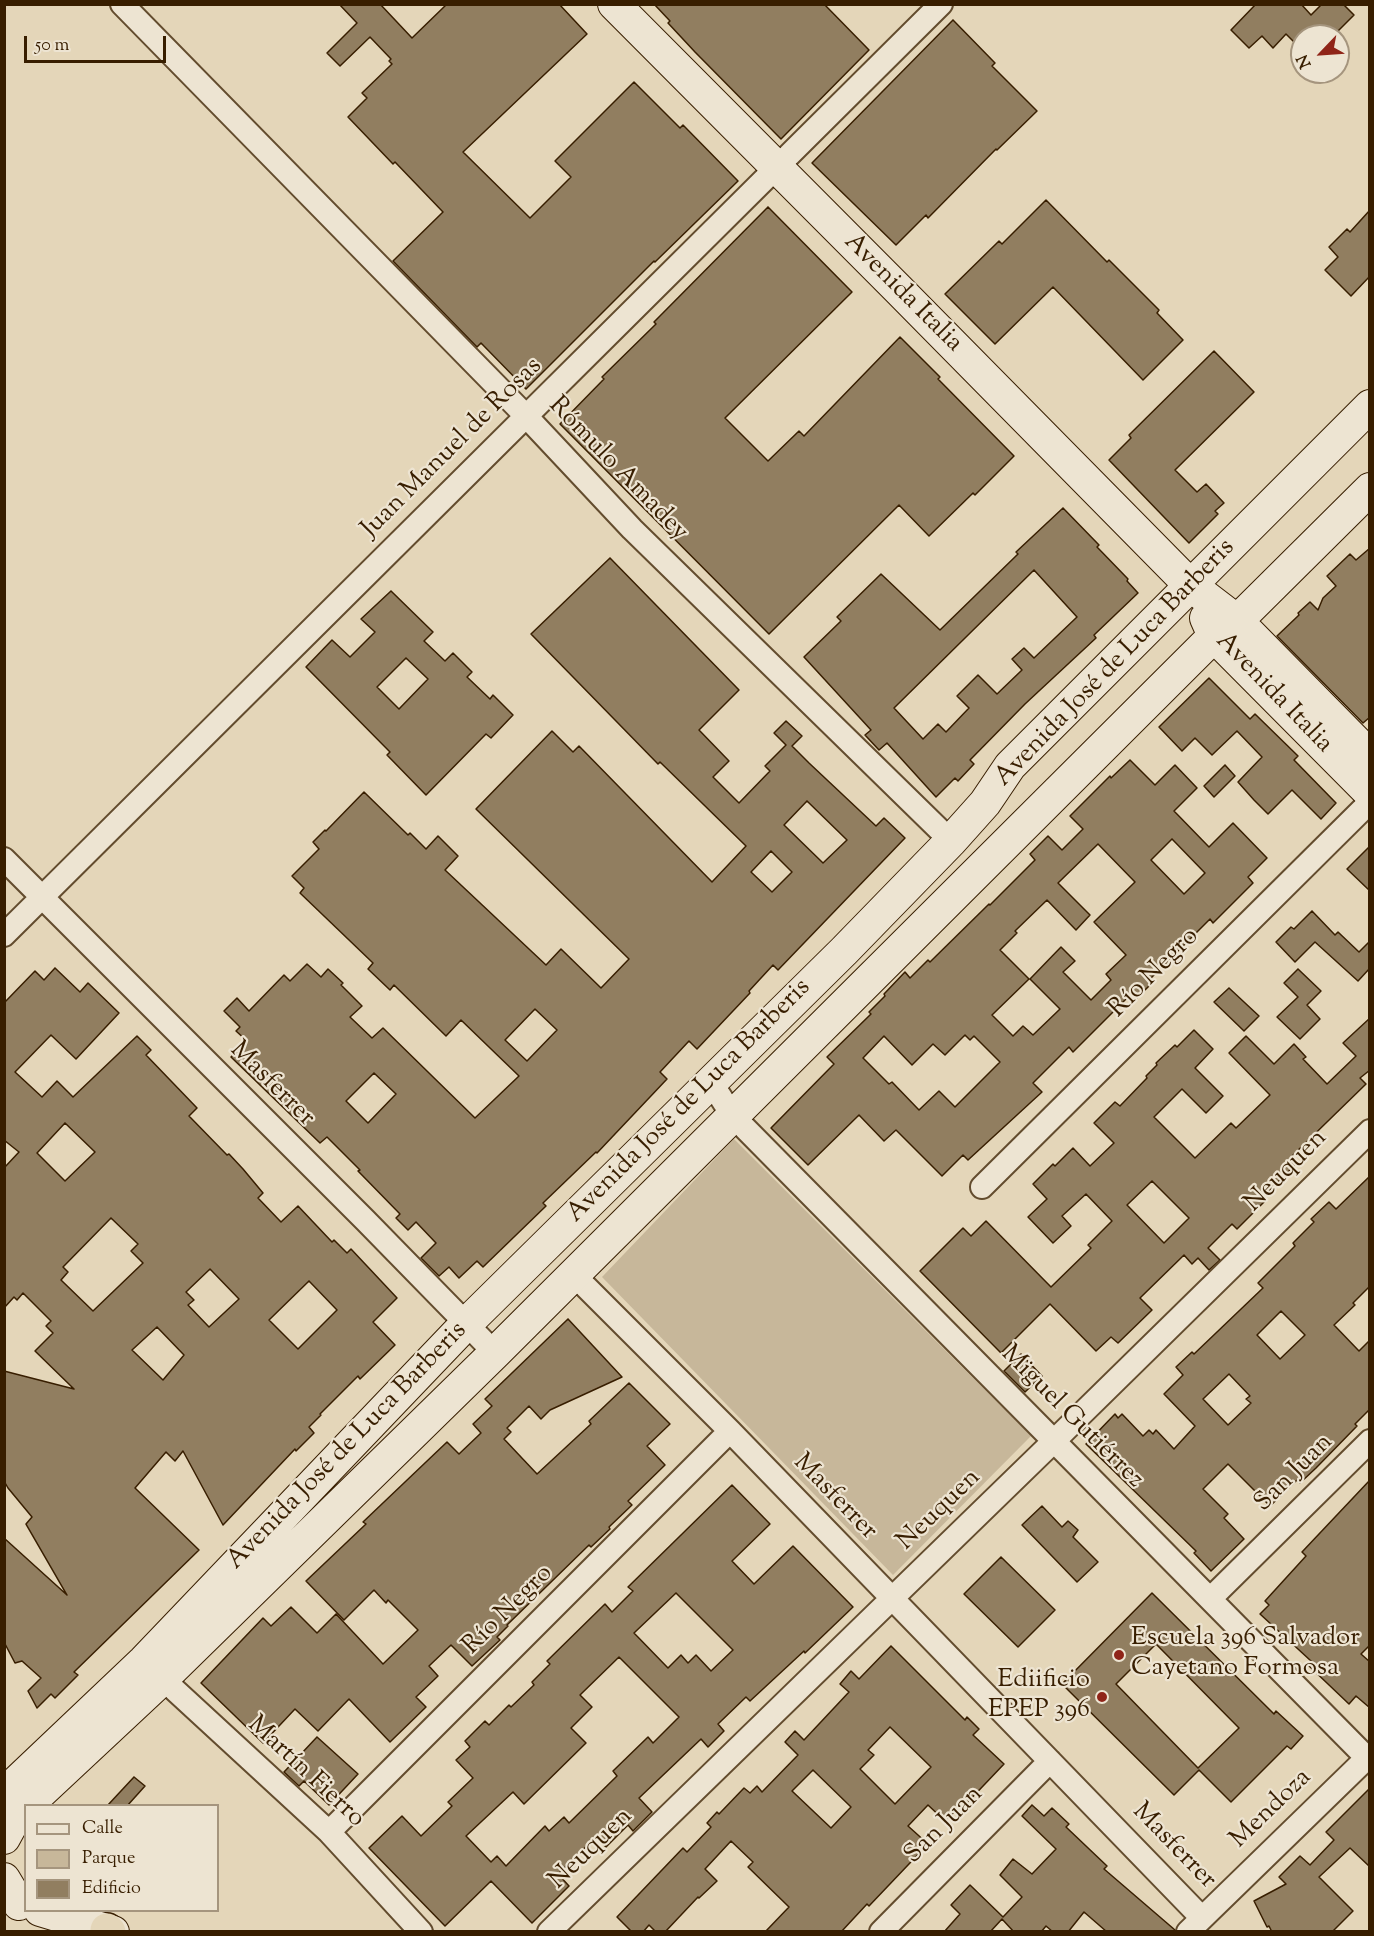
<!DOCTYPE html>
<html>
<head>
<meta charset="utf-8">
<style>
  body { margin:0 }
  #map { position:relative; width:1374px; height:1936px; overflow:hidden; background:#e4d6b9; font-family:"Sorts Mill Goudy",serif }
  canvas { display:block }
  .frame { position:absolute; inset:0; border:6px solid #381e00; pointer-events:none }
  .legend { position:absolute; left:24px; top:1804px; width:195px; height:108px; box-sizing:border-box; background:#ede4d2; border:2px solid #a5957e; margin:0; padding:8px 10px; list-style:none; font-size:18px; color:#381e00 }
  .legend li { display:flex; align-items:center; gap:12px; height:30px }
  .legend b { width:30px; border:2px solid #a5957e }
  .north { position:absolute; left:1290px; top:24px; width:60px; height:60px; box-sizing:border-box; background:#ede4d2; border:2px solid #a5957e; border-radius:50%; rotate:245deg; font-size:16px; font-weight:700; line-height:24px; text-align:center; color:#381e00 }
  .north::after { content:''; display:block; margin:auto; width:21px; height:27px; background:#8f2418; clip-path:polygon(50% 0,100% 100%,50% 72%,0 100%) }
  .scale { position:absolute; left:24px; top:36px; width:142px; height:27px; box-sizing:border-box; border:3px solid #381e00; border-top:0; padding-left:8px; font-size:18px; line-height:21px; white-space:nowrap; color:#381e00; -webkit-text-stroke:4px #ede4d2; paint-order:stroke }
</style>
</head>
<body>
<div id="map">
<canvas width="1374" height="1936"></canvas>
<div class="frame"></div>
<ul class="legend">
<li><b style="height:8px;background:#ede4d2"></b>Calle</li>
<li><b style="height:16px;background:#c7b79a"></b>Parque</li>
<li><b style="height:16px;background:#917e60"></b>Edificio</li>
</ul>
<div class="north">N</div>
<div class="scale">50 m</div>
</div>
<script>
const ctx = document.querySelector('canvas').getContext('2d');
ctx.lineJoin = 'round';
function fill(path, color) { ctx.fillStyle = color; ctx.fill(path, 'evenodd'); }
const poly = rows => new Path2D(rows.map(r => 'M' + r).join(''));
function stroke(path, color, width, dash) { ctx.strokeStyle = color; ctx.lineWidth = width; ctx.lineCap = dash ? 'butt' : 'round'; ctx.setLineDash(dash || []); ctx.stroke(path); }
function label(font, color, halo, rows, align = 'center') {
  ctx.font = font + ' "Sorts Mill Goudy",serif'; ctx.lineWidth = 4.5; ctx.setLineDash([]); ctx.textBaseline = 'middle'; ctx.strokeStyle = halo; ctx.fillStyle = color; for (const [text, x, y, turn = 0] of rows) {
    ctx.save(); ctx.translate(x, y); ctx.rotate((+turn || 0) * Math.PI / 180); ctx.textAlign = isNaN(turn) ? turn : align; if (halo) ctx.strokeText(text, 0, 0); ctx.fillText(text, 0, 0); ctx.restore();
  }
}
const green = poly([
  [734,1139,1031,1436,893,1575,602,1277]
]);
const building = poly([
  [339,4,380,4,412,38,447,4,559,4,587,34,463,152,530,218,571,177,555,161,634,82,680,128,683,125,738,181,655,262,654,261,526,389,481,343,477,347,393,261,443,212,395,162,393,164,348,117,367,98,362,93,392,64,389,61,391,59,370,37,340,66,327,53,357,23,339,4],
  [654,4,824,4,869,50,781,139,695,52,668,23,670,21,654,4],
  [1256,4,1301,4,1311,15,1322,4,1343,4,1354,15,1333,36,1302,36,1302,50,1286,34,1273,48,1262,36,1249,48,1231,30,1256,4],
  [953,20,995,63,992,66,1037,111,997,150,996,149,928,218,926,215,896,245,812,163,953,20],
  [1046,200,1107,262,1109,260,1159,310,1157,313,1183,340,1143,380,1053,287,995,344,945,294,999,241,1002,244,1046,200],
  [768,207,852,292,725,418,768,461,799,431,804,436,900,337,940,377,938,379,1014,456,975,495,973,493,929,536,899,505,769,634,560,424,604,379,602,377,656,324,654,322,768,207],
  [1370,210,1370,276,1351,296,1325,270,1338,257,1329,247,1347,229,1350,232,1370,210],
  [1214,351,1254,392,1175,470,1197,492,1206,484,1224,503,1215,511,1218,514,1189,543,1109,460,1131,438,1129,435,1214,351],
  [1063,508,1099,545,1097,547,1128,579,1127,581,1138,593,1094,635,1096,638,1025,704,970,760,974,764,958,781,955,778,936,797,887,743,879,750,865,735,871,730,804,657,841,621,837,617,881,574,940,630,1018,554,1016,552,1063,508],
  [1034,570,1077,617,1034,658,1024,648,1012,659,1022,670,997,694,978,675,957,696,969,708,946,732,938,724,923,739,894,708,1034,570],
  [1370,548,1370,717,1363,723,1277,636,1299,615,1298,613,1310,602,1318,610,1323,598,1336,586,1327,576,1350,554,1356,560,1370,548],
  [610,558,739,690,699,730,729,761,713,777,739,803,770,771,765,766,786,745,774,733,786,721,802,736,792,746,809,763,876,826,884,818,905,838,778,970,773,965,749,991,750,993,697,1049,689,1041,660,1072,667,1079,597,1153,596,1152,543,1203,546,1206,483,1267,477,1261,459,1278,449,1267,439,1276,421,1258,436,1243,416,1222,408,1230,396,1218,400,1214,358,1171,360,1170,327,1137,320,1143,231,1057,247,1041,236,1031,240,1027,224,1011,237,998,249,1011,284,975,290,981,307,964,321,977,328,969,343,983,341,985,362,1006,350,1017,372,1038,383,1028,475,1118,519,1076,461,1020,446,1036,394,985,390,990,368,969,373,963,300,893,304,888,292,876,319,849,313,842,325,830,326,831,364,792,408,835,410,833,426,849,438,836,458,856,445,870,546,965,561,949,601,988,629,959,476,809,552,731,573,752,579,746,712,882,746,846,660,762,658,764,531,634,610,558],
  [807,801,847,840,823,863,784,825,807,801],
  [771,851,792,872,772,892,751,872,771,851],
  [535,1009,557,1030,527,1061,505,1040,535,1009],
  [374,1073,396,1094,368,1123,346,1101,374,1073],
  [391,591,433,632,424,641,445,661,453,653,472,672,467,677,490,699,493,695,513,715,491,738,486,734,426,795,387,755,390,752,306,667,332,640,350,657,375,632,361,619,391,591],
  [406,658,428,679,399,709,377,687,406,658],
  [1209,678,1250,719,1255,714,1298,756,1294,760,1336,803,1321,819,1292,790,1268,814,1254,800,1238,782,1262,757,1237,731,1212,755,1195,738,1182,751,1159,727,1209,678],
  [1130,760,1155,785,1175,765,1197,788,1174,811,1209,847,1233,823,1267,858,1248,877,1253,883,1213,923,1210,919,1150,979,1153,982,1133,1002,1128,997,1073,1052,1069,1047,1033,1083,1042,1092,968,1160,963,1155,942,1176,896,1130,884,1141,859,1115,808,1165,771,1128,834,1064,827,1057,871,1014,869,1012,885,996,884,994,905,972,910,978,928,960,930,962,989,904,990,905,1035,860,1030,854,1048,836,1062,850,1083,829,1070,816,1110,776,1111,778,1130,760],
  [1172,839,1205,873,1184,894,1151,860,1172,839],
  [1098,844,1135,882,1094,922,1126,955,1106,974,1111,980,1091,1000,1063,972,1075,961,1061,947,1030,979,1060,1009,1033,1035,1023,1026,1013,1036,992,1015,1029,979,1000,950,1017,933,1015,931,1047,900,1076,930,1090,915,1058,883,1098,844],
  [965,1035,970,1040,974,1036,1000,1062,955,1107,939,1091,919,1110,892,1082,889,1084,863,1058,884,1036,912,1065,933,1044,945,1055,965,1035],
  [1225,765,1235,776,1214,797,1204,786,1225,765],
  [1370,846,1370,891,1347,869,1370,846],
  [1312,911,1335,935,1338,932,1359,952,1370,941,1370,968,1358,981,1315,942,1295,962,1276,942,1291,927,1294,929,1312,911],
  [55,968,80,992,88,983,119,1013,76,1059,51,1035,15,1072,42,1097,57,1081,73,1097,137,1036,151,1050,146,1055,197,1108,189,1116,227,1155,229,1154,243,1169,263,1193,258,1198,281,1222,298,1206,332,1242,334,1240,347,1253,351,1249,397,1298,373,1322,395,1345,360,1379,358,1376,320,1414,321,1415,309,1427,314,1433,296,1451,295,1449,223,1525,183,1451,175,1461,166,1452,135,1488,199,1550,74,1672,78,1675,55,1698,51,1694,37,1708,28,1691,41,1678,22,1661,15,1663,4,1642,4,1538,67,1595,26,1524,32,1517,8,1488,4,1481,4,1371,74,1389,35,1351,53,1333,46,1326,51,1321,23,1293,17,1300,14,1297,4,1308,4,1168,19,1152,4,1140,4,1003,35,971,44,980,55,968],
  [65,1123,95,1152,65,1181,37,1153,65,1123],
  [111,1218,138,1244,131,1251,143,1263,93,1311,61,1280,68,1272,63,1267,111,1218],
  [210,1269,239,1299,209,1327,188,1305,194,1300,186,1292,210,1269],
  [309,1281,337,1310,298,1349,269,1320,309,1281],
  [157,1327,184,1355,163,1380,132,1350,157,1327],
  [1298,969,1321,991,1307,1005,1320,1019,1300,1039,1277,1017,1298,997,1284,983,1298,969],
  [1229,988,1259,1016,1244,1031,1214,1002,1229,988],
  [1370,1018,1370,1070,1360,1078,1366,1084,1289,1159,1295,1165,1261,1199,1264,1202,1237,1229,1232,1224,1208,1248,1220,1260,1209,1270,1198,1258,1192,1264,1184,1255,1140,1298,1152,1310,1118,1343,1111,1337,1096,1351,1050,1304,1001,1353,920,1271,963,1228,971,1236,986,1221,1051,1287,1091,1248,1088,1245,1112,1221,1086,1194,1062,1216,1071,1226,1053,1243,1028,1217,1047,1199,1033,1184,1053,1164,1055,1166,1073,1148,1090,1166,1114,1143,1094,1123,1115,1102,1120,1106,1147,1078,1146,1076,1157,1065,1156,1063,1175,1045,1177,1047,1194,1030,1213,1049,1195,1068,1223,1096,1206,1113,1182,1089,1154,1117,1195,1158,1231,1123,1236,1128,1270,1095,1229,1053,1246,1036,1274,1064,1294,1044,1306,1057,1303,1059,1327,1084,1356,1056,1343,1043,1370,1018],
  [1152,1181,1189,1218,1164,1243,1127,1205,1152,1181],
  [1370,1176,1370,1286,1353,1303,1355,1305,1334,1325,1359,1351,1370,1340,1370,1409,1355,1424,1357,1426,1316,1468,1300,1483,1297,1480,1270,1506,1228,1464,1203,1489,1228,1514,1224,1518,1244,1539,1211,1571,1194,1553,1196,1551,1086,1444,1115,1414,1118,1418,1122,1414,1143,1436,1149,1430,1153,1434,1156,1430,1174,1449,1195,1426,1164,1394,1183,1375,1176,1367,1192,1352,1194,1354,1263,1288,1258,1283,1295,1246,1293,1243,1314,1222,1311,1219,1329,1202,1336,1209,1370,1176],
  [1281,1311,1305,1335,1280,1359,1257,1335,1281,1311],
  [1229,1374,1250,1396,1246,1399,1251,1403,1228,1425,1203,1399,1229,1374],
  [568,1319,622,1377,550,1410,541,1419,529,1406,507,1428,511,1432,504,1439,537,1474,591,1424,589,1421,629,1383,670,1424,647,1446,665,1465,628,1501,632,1505,609,1527,610,1529,591,1547,589,1545,507,1625,508,1626,497,1637,500,1640,472,1666,451,1645,429,1666,438,1676,416,1697,426,1707,390,1742,349,1699,318,1731,295,1709,263,1743,201,1683,263,1618,271,1626,291,1607,317,1633,336,1614,383,1664,418,1630,388,1600,386,1603,374,1590,344,1620,306,1581,366,1524,363,1522,447,1442,459,1454,481,1433,473,1424,492,1406,485,1399,568,1319],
  [1021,1354,1042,1376,1025,1392,1004,1371,1021,1354],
  [1370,1480,1370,1645,1361,1654,1370,1662,1370,1708,1356,1696,1349,1704,1308,1665,1311,1661,1260,1614,1269,1605,1265,1601,1306,1556,1302,1552,1370,1480],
  [732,1485,770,1524,732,1561,754,1584,793,1546,853,1607,805,1653,804,1651,750,1701,746,1697,718,1724,724,1731,708,1747,701,1739,639,1798,652,1812,633,1831,628,1825,606,1847,596,1837,558,1874,569,1886,532,1923,491,1881,445,1926,369,1848,402,1816,421,1836,452,1806,448,1802,473,1778,456,1760,470,1747,465,1741,485,1721,489,1725,509,1705,511,1707,534,1685,532,1682,550,1664,547,1661,605,1604,612,1612,633,1591,628,1587,732,1485],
  [676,1593,733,1650,711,1671,696,1655,688,1663,681,1655,668,1668,634,1633,676,1593],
  [619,1657,679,1717,653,1743,648,1737,613,1771,617,1776,569,1823,564,1817,549,1831,545,1826,506,1866,497,1856,491,1862,466,1836,513,1792,524,1804,586,1743,571,1728,592,1707,580,1695,619,1657],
  [1042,1506,1062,1527,1068,1521,1078,1530,1073,1537,1098,1562,1077,1582,1022,1525,1042,1506],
  [1001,1557,1055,1610,1018,1647,964,1594,1001,1557],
  [1152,1593,1274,1714,1276,1711,1303,1736,1291,1749,1287,1746,1231,1802,1199,1770,1174,1795,1062,1684,1152,1593],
  [1156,1644,1239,1728,1198,1768,1116,1684,1156,1644],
  [891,1646,965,1720,967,1717,979,1729,973,1735,1004,1764,964,1806,962,1804,945,1821,928,1805,908,1826,928,1844,869,1906,867,1904,841,1932,765,1932,789,1907,748,1867,753,1862,731,1841,705,1869,717,1881,699,1898,698,1897,665,1932,656,1932,649,1925,643,1932,632,1932,617,1917,683,1848,687,1852,711,1827,707,1823,717,1812,719,1814,744,1788,750,1793,757,1786,762,1792,798,1755,785,1742,795,1731,804,1740,849,1692,840,1684,851,1671,859,1679,891,1646],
  [890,1727,931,1767,895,1804,860,1769,874,1755,868,1750,890,1727],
  [813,1770,851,1807,831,1828,792,1791,813,1770],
  [317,1737,358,1774,329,1805,304,1781,299,1786,284,1772,317,1737],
  [134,1777,145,1786,127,1806,107,1806,134,1777],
  [1370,1788,1370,1867,1350,1848,1319,1877,1353,1911,1332,1932,1272,1932,1269,1926,1267,1927,1254,1901,1286,1884,1279,1877,1300,1856,1310,1865,1334,1840,1326,1832,1370,1788],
  [1032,1805,1044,1816,1052,1808,1069,1824,1066,1827,1107,1866,1104,1869,1175,1930,1175,1932,1107,1932,1084,1912,1068,1932,1053,1932,1046,1926,1041,1932,1014,1932,1002,1919,990,1932,944,1932,960,1914,951,1905,970,1885,1003,1917,1022,1897,1000,1875,1013,1859,1032,1874,1056,1849,1022,1816,1032,1805]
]);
const street = poly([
  [122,4,526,416,632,529,951,841],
  [4,859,365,1220,495,1353],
  [4,935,941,4],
  [711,1082,732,1115,1370,1761],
  [982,1187,1370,802],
  [574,1275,730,1431,1202,1918],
  [1210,1599,1370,1441],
  [152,1669,329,1832,421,1932],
  [329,1832,730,1431],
  [549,1932,1054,1441,1370,1131],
  [881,1932,1050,1761],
  [1188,1932,1370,1755]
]);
const secondary = poly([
  [614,4,898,289,1190,585,1237,621,1370,756],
  [1206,618,1214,636,1370,793],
  [4,1794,144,1661,466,1324,844,951,951,841,985,803,1010,766,1370,406],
  [26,1806,162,1679,495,1353,1208,642,1237,621,1370,489],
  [4,1838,10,1827,26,1806],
  [4,1879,19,1904],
  [40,1910,113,1932]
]);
const highway = poly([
  [107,1930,109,1932]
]);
const markers = [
  [1119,1655,6,"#8f2418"],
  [1102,1697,6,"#8f2418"]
];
const streetNames = [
  ["Avenida Italia",902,294,45],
  ["Juan Manuel de Rosas",453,449,-45],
  ["Rómulo Amadey",617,470,46],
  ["Avenida José de Luca Barberis",1116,664,-46],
  ["Avenida Italia",1273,694,46],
  ["Río Negro",1155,974,-45],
  ["Masferrer",271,1085,45],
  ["Avenida José de Luca Barberis",690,1102,-45],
  ["Neuquen",1287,1172,-45],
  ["Miguel Gutiérrez",1071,1418,45],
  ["Avenida José de Luca Barberis",348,1447,-46],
  ["San Juan",1295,1474,-45],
  ["Masferrer",834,1498,46],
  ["Neuquen",940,1511,-44],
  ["Río Negro",509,1611,-45],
  ["Martín Fierro",305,1773,43],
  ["Mendoza",1272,1810,-44],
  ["San Juan",945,1826,-45],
  ["Masferrer",1173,1847,46],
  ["Neuquen",592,1850,-44]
];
const poiNames = [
  ["Escuela 396 Salvador",1131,1640],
  ["Cayetano Formosa",1131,1670],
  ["Ediificio",1090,1682,"right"],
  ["EPEP 396",1090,1712,"right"]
];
fill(green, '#c7b79a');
fill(building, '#917e60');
stroke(building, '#381e00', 1.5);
stroke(street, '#634c2e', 26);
stroke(secondary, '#381e00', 34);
stroke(highway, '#381e00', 36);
stroke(street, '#ede4d2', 22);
stroke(secondary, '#ede4d2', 32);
stroke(highway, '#e4d6b9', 33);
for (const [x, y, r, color] of markers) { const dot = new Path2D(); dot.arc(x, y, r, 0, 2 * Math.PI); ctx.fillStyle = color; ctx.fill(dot); stroke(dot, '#ede4d2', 2); }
label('26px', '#381e00', '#ede4d2', streetNames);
label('26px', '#381e00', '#ede4d2', poiNames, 'left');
</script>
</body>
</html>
